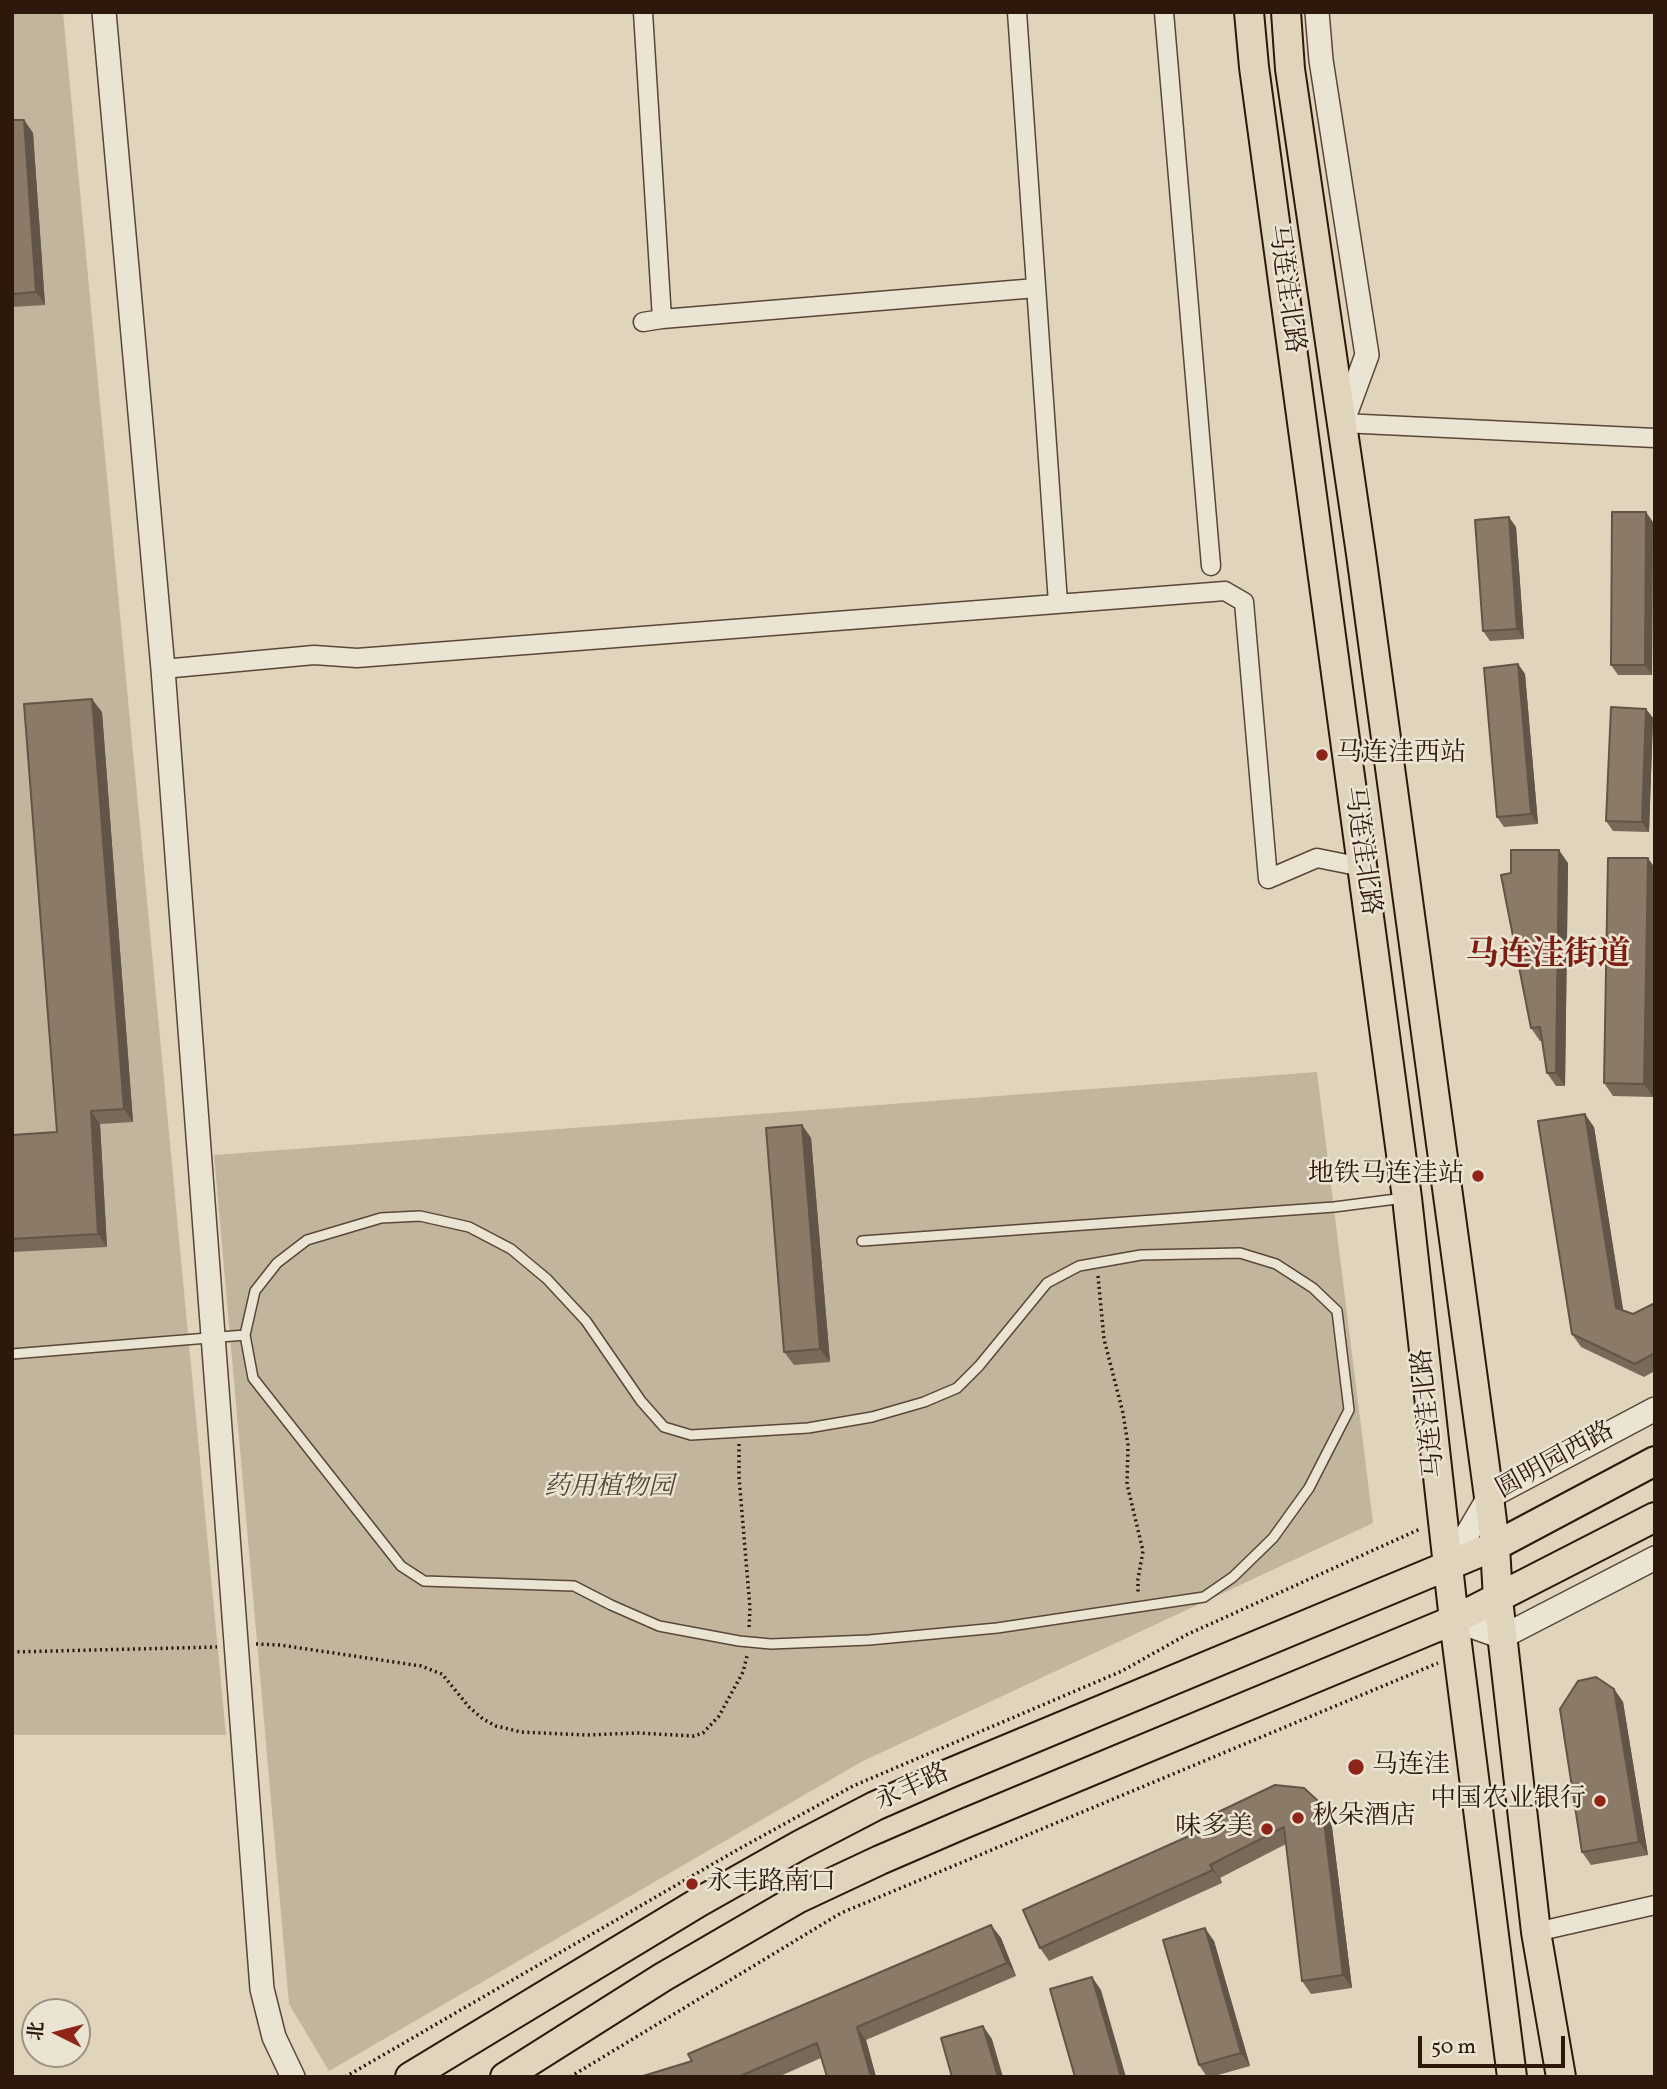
<!DOCTYPE html>
<html>
<head>
<meta charset="utf-8">
<style>
  body { margin:0 }
  #map { position:relative; width:1667px; height:2089px; overflow:hidden; background:#e0d5bc; font-family:Vollkorn,"Noto Serif SC",serif }
  canvas { display:block }
  .frame { position:absolute; inset:0; border:14px solid #2e170b; pointer-events:none }
  .north { position:absolute; left:21px; top:1998px; width:70px; height:70px; box-sizing:border-box; background:#ebe4d3; border:2px solid #9f9283; border-radius:50%; rotate:276deg; font-size:19px; font-weight:700; line-height:28px; text-align:center; color:#2e170b }
  .north::after { content:''; display:block; margin:auto; width:24px; height:32px; background:#8f2418; clip-path:polygon(50% 0,100% 100%,50% 72%,0 100%) }
  .scale { position:absolute; left:1418px; top:2036px; width:147px; height:32px; box-sizing:border-box; border:4px solid #2e170b; border-top:0; padding-left:9px; font-size:21px; line-height:24px; white-space:nowrap; color:#2e170b; -webkit-text-stroke:5px #ebe4d3; paint-order:stroke }
</style>
</head>
<body>
<div id="map">
<canvas width="1667" height="2089"></canvas>
<div class="frame"></div>
<div class="north">北</div>
<div class="scale">50 m</div>
</div>
<script>
const ctx = document.querySelector('canvas').getContext('2d');
ctx.lineJoin = 'round';
function fill(path, color) { ctx.fillStyle = color; ctx.fill(path, 'evenodd'); }
const poly = rows => new Path2D(rows.map(r => 'M' + r).join(''));
function stroke(path, color, width, dash) { ctx.strokeStyle = color; ctx.lineWidth = width; ctx.lineCap = dash ? 'butt' : 'round'; ctx.setLineDash(dash || []); ctx.stroke(path); }
function label(font, color, halo, rows, align = 'center') {
  ctx.font = font + ' Vollkorn,"Noto Serif SC",serif'; ctx.lineWidth = 5; ctx.setLineDash([]); ctx.textBaseline = 'middle'; ctx.strokeStyle = halo; ctx.fillStyle = color; for (const [text, x, y, turn = 0] of rows) {
    ctx.save(); ctx.translate(x, y); ctx.rotate((+turn || 0) * Math.PI / 180); ctx.textAlign = isNaN(turn) ? turn : align; if (halo) ctx.strokeText(text, 0, 0); ctx.fillText(text, 0, 0); ctx.restore();
  }
}
const green = poly([
  [12,12,63,12,226,1735,12,1735],
  [1317,1072,1373,1523,861,1762,329,2071,289,2004,214,1155]
]);
const path = poly([
  [1098,1276,1104,1339,1123,1413,1128,1445,1127,1484,1143,1551,1138,1579,1138,1595],
  [739,1444,739,1477,750,1608,749,1628],
  [256,1644,280,1645,421,1666,442,1674,469,1707,483,1719,496,1726,521,1732,586,1735,638,1733,694,1736,703,1733,719,1716,743,1672,747,1656],
  [12,1652,217,1647],
  [345,2077,737,1850,853,1786,1122,1671,1186,1635,1420,1529],
  [570,2077,841,1913,1438,1663]
]);
const service = poly([
  [420,1216,469,1227,511,1249,547,1279,586,1321,641,1401,664,1427,691,1435,808,1428,872,1417,924,1402,957,1388,979,1366,1047,1283,1079,1266,1141,1255,1240,1253,1276,1264,1313,1288,1337,1311,1349,1410,1309,1488,1273,1538,1233,1577,1204,1597,997,1628,869,1640,771,1644,739,1641,659,1626,611,1605,574,1586,424,1581,401,1566,253,1378,245,1335,255,1291,277,1263,307,1240,381,1218,420,1216],
  [862,1241,1334,1207,1404,1198],
  [12,1354,245,1335]
]);
const minor = poly([
  [643,12,662,319],
  [1017,12,1058,603],
  [1164,12,1211,566],
  [643,322,662,319,1036,288],
  [1342,423,1655,438],
  [163,669,314,655,357,658,1225,591,1244,602,1268,879,1317,858,1362,867],
  [1536,1932,1655,1905]
]);
const tertiary = poly([
  [104,12,163,669,262,1989,274,2037,293,2077],
  [1317,12,1321,60,1367,355,1342,423],
  [1449,1565,1489,1497,1655,1409],
  [1454,1620,1502,1637,1655,1558]
]);
const primary = poly([
  [1249,12,1254,67,1407,1198,1454,1620,1512,2077],
  [1286,12,1290,69,1361,554,1489,1497,1495,1546,1498,1599,1536,1932,1561,2077],
  [410,2077,699,1902,800,1845,875,1806,950,1773,1495,1546,1655,1461],
  [505,2077,663,1977,799,1898,880,1860,961,1825,1454,1620,1655,1517]
]);
const wall = poly([
  [12,120,24,120,33,133,45,305,12,307],
  [1653,522,1652,675,1618,675,1611,665],
  [1516,527,1524,639,1490,641,1483,631],
  [1518,664,1525,674,1538,824,1504,827,1497,817],
  [1646,709,1653,718,1649,832,1613,831,1606,821],
  [102,712,133,1122,100,1124,107,1247,12,1252,12,1135,57,1132],
  [1648,858,1653,1097,1613,1096,1604,1083],
  [1568,863,1565,1086,1556,1086,1547,1073,1542,1041,1540,1041,1531,1028],
  [802,1125,811,1138,830,1362,794,1365,784,1352],
  [1594,1127,1623,1311,1633,1314,1655,1303,1655,1371,1644,1377,1581,1347,1572,1334],
  [1614,1689,1623,1702,1648,1855,1591,1865,1582,1852],
  [1317,1800,1326,1813,1332,1827,1352,1988,1311,1994,1302,1981,1286,1844,1220,1878,1222,1883,1049,1961,1040,1948],
  [991,1925,1001,1938,1016,1976,866,2040,876,2077,827,2077,821,2058,778,2077,643,2077,692,2061],
  [1214,1941,1250,2066,1211,2077,1207,2077,1199,2065]
]);
const shadedWall = poly([
  [24,120,33,133,45,305,36,292],
  [1646,512,1653,522,1652,675,1645,665],
  [1509,517,1516,527,1524,639,1517,629],
  [1518,664,1525,674,1538,824,1531,814],
  [92,699,102,712,133,1122,124,1109],
  [1646,709,1653,718,1649,832,1642,822],
  [1559,850,1568,863,1565,1086,1556,1073],
  [1648,858,1655,868,1655,1000,1653,1097,1644,1084],
  [91,1111,100,1124,107,1247,98,1234],
  [1585,1114,1594,1127,1625,1321,1616,1308],
  [802,1125,811,1138,830,1362,820,1349],
  [1614,1689,1623,1702,1648,1855,1639,1842],
  [1317,1800,1326,1813,1332,1827,1352,1988,1343,1975],
  [1210,1865,1220,1878,1222,1883,1213,1870],
  [991,1925,1001,1938,1016,1976,1007,1963],
  [1205,1928,1214,1941,1250,2066,1241,2053],
  [1092,1977,1101,1990,1126,2077,1121,2077],
  [983,2026,992,2039,1003,2077,998,2077],
  [857,2027,866,2040,876,2077,871,2077]
]);
const building = poly([
  [12,120,24,120,36,292,12,294,12,120],
  [1612,512,1646,512,1645,665,1611,665,1612,512],
  [1509,517,1517,629,1483,631,1475,520,1509,517],
  [1518,664,1531,814,1497,817,1484,668,1518,664],
  [92,699,124,1109,91,1111,98,1234,12,1239,12,1135,57,1132,24,704,92,699],
  [1611,707,1646,709,1642,822,1606,821,1611,707],
  [1511,850,1559,850,1556,1073,1547,1073,1540,1027,1531,1028,1501,875,1511,873,1511,850],
  [1608,858,1648,858,1644,1084,1604,1083,1608,858],
  [1585,1114,1616,1308,1633,1314,1655,1303,1655,1353,1635,1364,1572,1334,1538,1121,1585,1114],
  [802,1125,820,1349,784,1352,766,1128,802,1125],
  [1596,1677,1614,1689,1639,1842,1582,1852,1560,1709,1578,1681,1596,1677],
  [1275,1785,1304,1788,1317,1800,1323,1814,1343,1975,1302,1981,1284,1827,1210,1865,1213,1870,1040,1948,1023,1910,1216,1824,1212,1815,1275,1785],
  [991,1925,1007,1963,857,2027,871,2077,827,2077,817,2043,738,2077,643,2077,643,2076,692,2061,688,2054,991,1925],
  [1205,1928,1241,2053,1199,2065,1163,1940,1205,1928],
  [1092,1977,1121,2077,1075,2077,1050,1989,1092,1977],
  [983,2026,998,2077,952,2077,941,2038,983,2026]
]);
const markers = [
  [1322,755,7,"#8f2418"],
  [1478,1176,7,"#8f2418"],
  [1356,1767,9,"#8f2418"],
  [1600,1801,7,"#8f2418"],
  [1298,1818,7,"#8f2418"],
  [1267,1829,7,"#8f2418"],
  [692,1884,7,"#8f2418"]
];
const streetNames = [
  ["马连洼北路",1284,289,82],
  ["马连洼北路",1360,851,82],
  ["马连洼北路",1431,1413,-96],
  ["圆明园西路",1556,1462,-29],
  ["永丰路",913,1789,-24]
];
const poiNames = [
  ["马连洼西站",1336,755],
  ["地铁马连洼站",1464,1176,"right"],
  ["马连洼",1372,1767],
  ["中国农业银行",1586,1801,"right"],
  ["秋朵酒店",1312,1818],
  ["味多美",1253,1829,"right"],
  ["永丰路南口",706,1884]
];
const parkNames = [
  ["药用植物园",609,1489]
];
const districtNames = [
  ["马连洼街道",1548,958]
];
fill(green, '#c2b59e');
stroke(service, '#5a4637', 12);
stroke(minor, '#5a4637', 21);
stroke(tertiary, '#5a4637', 26);
stroke(primary, '#2e170b', 32);
stroke(path, '#2e170b', 3.5, [2, 3.5]);
stroke(service, '#ebe4d3', 9);
stroke(minor, '#ebe4d3', 18);
stroke(tertiary, '#ebe4d3', 23);
stroke(primary, '#e0d5bc', 28);
fill(wall, '#786959');
fill(shadedWall, '#615548');
fill(building, '#8b7a67');
stroke(building, '#615548', 2);
for (const [x, y, r, color] of markers) { const dot = new Path2D(); dot.arc(x, y, r, 0, 2 * Math.PI); ctx.fillStyle = color; ctx.fill(dot); stroke(dot, '#ebe4d3', 2.5); }
label('26px', '#2e170b', '#ebe4d3', streetNames);
label('26px', '#2e170b', '#ebe4d3', poiNames, 'left');
label('italic 26px', '#5a4637', '#ebe4d3', parkNames);
label('bold 33px', '#7a1f14', '#ebe4d3', districtNames);
</script>
</body>
</html>
